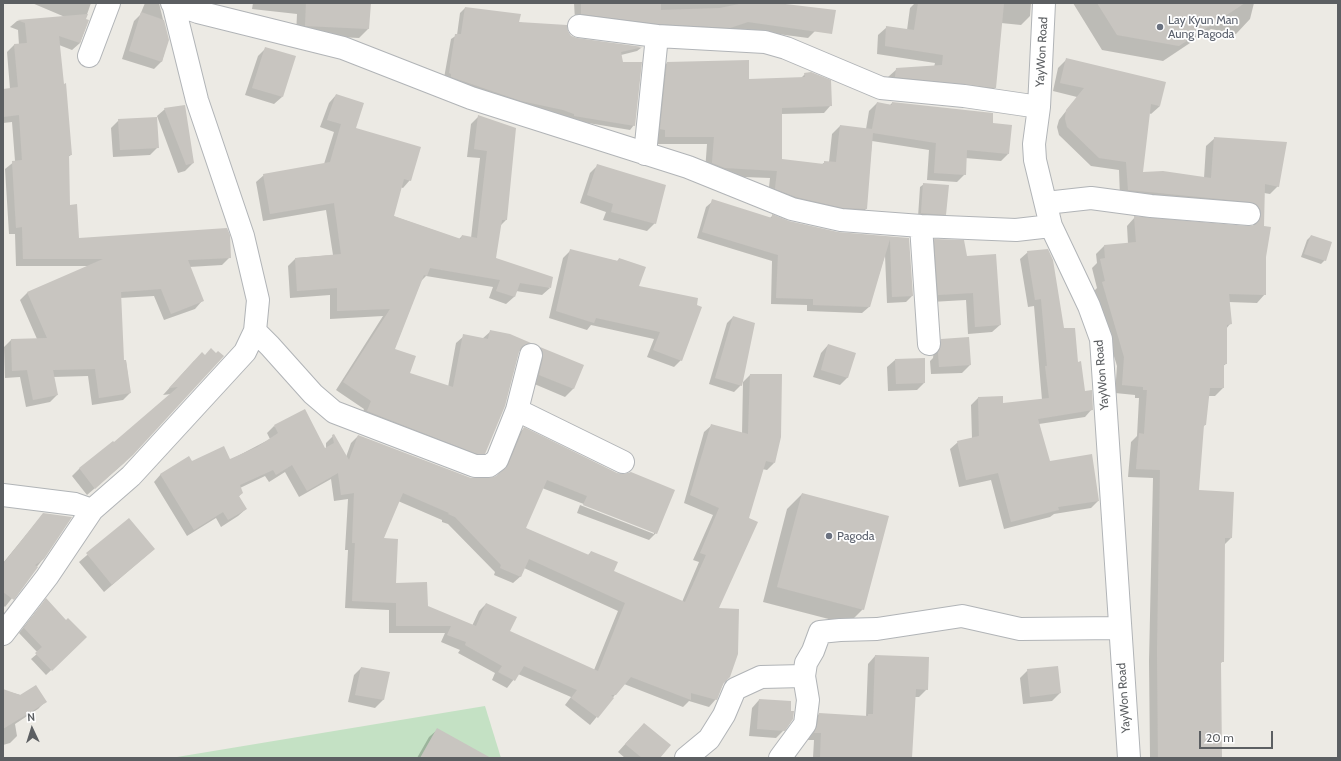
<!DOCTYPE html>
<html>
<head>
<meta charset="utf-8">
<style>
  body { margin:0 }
  #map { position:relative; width:1341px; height:761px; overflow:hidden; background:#eceae4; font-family:Cabin,sans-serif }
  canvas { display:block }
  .frame { position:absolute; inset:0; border:4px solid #5c5f62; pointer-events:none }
  .north { position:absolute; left:12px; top:709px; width:40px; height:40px; -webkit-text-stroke:3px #fff; paint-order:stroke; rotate:356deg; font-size:11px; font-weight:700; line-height:16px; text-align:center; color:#5c5f62 }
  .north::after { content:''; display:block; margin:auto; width:14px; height:18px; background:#5c5f62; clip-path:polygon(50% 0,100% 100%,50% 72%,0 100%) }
  .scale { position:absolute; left:1199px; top:731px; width:74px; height:18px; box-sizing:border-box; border:2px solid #5c5f62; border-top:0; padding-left:5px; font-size:12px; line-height:14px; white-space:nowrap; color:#5c5f62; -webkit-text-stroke:3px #fff; paint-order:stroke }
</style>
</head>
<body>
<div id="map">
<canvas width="1341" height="761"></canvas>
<div class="frame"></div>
<div class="north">N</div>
<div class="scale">20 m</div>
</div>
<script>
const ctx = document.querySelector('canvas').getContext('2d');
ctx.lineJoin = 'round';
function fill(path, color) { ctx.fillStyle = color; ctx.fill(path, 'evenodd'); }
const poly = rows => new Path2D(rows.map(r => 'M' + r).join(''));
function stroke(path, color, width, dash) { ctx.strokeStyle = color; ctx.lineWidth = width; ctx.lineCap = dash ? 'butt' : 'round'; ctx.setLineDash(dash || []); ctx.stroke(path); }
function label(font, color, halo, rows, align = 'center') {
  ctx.font = font + ' Cabin,sans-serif'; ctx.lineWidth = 3.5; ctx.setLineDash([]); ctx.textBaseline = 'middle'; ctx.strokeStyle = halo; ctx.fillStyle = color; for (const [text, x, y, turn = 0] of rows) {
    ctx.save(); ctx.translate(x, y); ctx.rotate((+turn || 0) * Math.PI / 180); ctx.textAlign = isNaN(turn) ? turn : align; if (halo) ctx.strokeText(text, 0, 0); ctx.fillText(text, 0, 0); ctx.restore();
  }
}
const green = poly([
  [485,706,501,758,171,758]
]);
const shadow = poly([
  [32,3,91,3,85,20,88,21,80,43,72,50,59,45,71,155,68,157,69,206,78,239,230,257,222,265,189,267,202,301,195,309,164,320,154,296,120,298,123,362,126,361,130,393,123,400,92,405,88,376,53,377,57,395,50,402,26,407,20,377,5,378,4,347,11,340,37,339,20,300,27,293,89,266,16,266,15,234,9,234,5,169,15,161,12,122,3,123,3,90,10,89,7,52,14,45,19,45,18,30,10,27,17,21,65,17],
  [145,3,159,3,168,40,162,61,154,69,122,59,134,21,140,15],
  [253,3,370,3,368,29,359,38,296,35,297,14,252,9],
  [574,3,745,3,815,31,808,38,740,29,722,34,575,20],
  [915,3,1031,3,1030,16,1021,25,1001,23,995,88,987,96,887,85,888,77,897,69,934,67,935,63,877,54,878,35,887,27,907,30,910,8],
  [1073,3,1254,3,1250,19,1236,34,1211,29,1163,61,1102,50],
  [465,8,518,22,567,32,571,36,577,39,641,48,637,51,621,55,634,125,630,130,570,120,516,105,444,78,451,39,457,35,460,13],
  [266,48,282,97,274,104,245,95,258,56],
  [1066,60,1160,106,1151,114,1149,113,1142,173,1204,178,1206,146,1215,138,1278,186,1270,194,1264,193,1263,227,1265,256,1265,294,1257,303,1228,302,1230,324,1226,329,1226,364,1223,366,1223,388,1215,396,1208,396,1205,425,1203,427,1198,491,1231,538,1224,545,1223,661,1220,664,1221,758,1150,758,1149,661,1153,478,1128,477,1131,442,1137,436,1139,398,1135,398,1135,395,1115,393,1117,366,1094,291,1097,288,1092,268,1097,263,1096,254,1104,246,1128,244,1127,226,1135,217,1253,227,1254,223,1120,198,1119,170,1091,166,1059,135,1057,127,1059,120,1077,97,1053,91,1058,68],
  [667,63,748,80,800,79,805,74,831,105,824,113,781,114,781,160,821,165,825,162,829,162,832,134,840,126,866,129,869,111,877,103,890,105,892,103,991,124,1008,154,1001,161,965,158,965,174,957,182,927,180,929,150,872,141,866,209,859,216,768,196,770,178,717,176,705,171,707,144,658,144,658,137,653,137,660,70],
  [336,95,355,128,410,180,403,188,400,187,393,216,459,239,462,236,471,238,480,158,467,157,471,124,479,116,506,220,500,226,495,258,550,288,542,295,516,291,514,297,506,304,489,298,493,287,426,276,421,281,394,350,409,374,448,387,456,343,464,336,482,339,491,331,529,343,518,352,484,453,476,461,360,419,364,409,336,390,383,316,330,319,330,295,290,298,288,266,296,258,333,255,326,210,263,221,256,182,264,175,324,164,334,132,320,127,329,103],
  [165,109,193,163,185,171,178,173,157,116],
  [119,120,158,147,150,155,113,157,111,128],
  [598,165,655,223,647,231,603,220,606,212,580,203,590,173],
  [924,184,945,214,942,218,918,217,920,187],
  [713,201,770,218,772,216,789,222,838,233,908,239,912,296,906,302,887,303,885,255,869,307,862,313,807,311,807,305,771,304,772,261,697,238,706,207],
  [1311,236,1325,260,1321,264,1301,257,1307,240],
  [935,240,966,257,1000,325,992,332,968,334,966,300,931,302,927,247],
  [570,251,617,261,619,259,681,360,674,367,647,357,654,339,591,325,587,330,549,318,563,258],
  [1028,252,1063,329,1077,363,1084,392,1092,409,1085,417,1039,424,1049,462,1098,501,1091,508,1054,514,1050,517,1004,529,991,480,959,487,950,449,958,442,972,439,971,405,978,398,1002,404,1042,400,1034,306,1028,307,1020,259],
  [733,317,741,385,734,392,709,384,727,323],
  [942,340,970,365,962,373,931,374,930,361,933,358,934,348],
  [828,345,848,377,840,385,813,377,821,353],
  [540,348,583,366,573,389,565,397,532,383,533,355],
  [205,356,124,463,87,495,72,476,80,468,114,444,171,394,163,395,194,361],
  [895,360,924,383,917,390,888,391,887,367],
  [750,375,774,463,767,470,762,469,718,609,723,684,716,699,709,707,689,701,683,707,624,684,590,725,565,705,571,697,518,674,507,688,492,680,495,673,458,653,460,650,441,642,445,633,389,633,389,610,345,608,348,550,345,550,348,499,334,501,331,479,299,497,285,472,269,482,265,476,240,488,242,493,238,497,246,509,238,516,221,527,216,518,187,536,154,482,161,474,192,463,230,460,270,439,267,433,274,426,324,450,326,448,326,443,333,436,346,457,351,443,358,436,470,479,489,480,497,477,502,472,517,436,524,428,656,533,649,540,577,513,580,505,654,534,654,531,542,488,525,528,587,556,591,552,613,572,682,602,699,562,693,560,713,515,684,503,704,432,712,425,742,434,743,382],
  [398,501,442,520,442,522,448,524,495,572,494,575,513,583,521,576,524,568,618,611,594,670,509,632,486,604,479,611,472,626,427,607,395,584,383,539],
  [802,494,863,609,848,624,763,602,787,509],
  [43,514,43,559,5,607,3,605,3,563],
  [129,519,154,549,104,592,79,562],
  [41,605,66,621,86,637,46,675,31,659,38,653,19,633],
  [875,656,927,689,919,697,914,697,911,758,813,758,814,740,807,740,812,721,819,714,866,717,868,664],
  [361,668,388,673,383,700,375,708,348,702,354,675],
  [1028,670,1060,693,1052,701,1023,704,1020,678],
  [3,690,45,702,38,709,15,724,17,736,10,743,3,745],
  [759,700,784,730,776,738,749,736,752,708],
  [437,730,477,758,417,758,429,737],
  [636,732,658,758,625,758,618,752]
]);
const building = poly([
  [306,3,371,3,369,29,305,26],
  [581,3,661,3,661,10,720,8,744,3,777,3,836,10,832,34,748,22,730,28,658,24,581,14],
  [918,3,1004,3,996,88,895,77,896,68,942,65,943,55,885,46,886,26,914,30],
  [1097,3,1245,3,1179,46,1117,35],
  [465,7,521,14,519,22,567,25,568,31,571,36,577,38,643,47,621,52,623,62,642,62,635,126,574,116,574,114,563,110,521,101,451,77,451,74,449,73,455,34,461,34],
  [141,12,164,20,169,40,162,62,129,51],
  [88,14,86,19,89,20,80,43,59,36,64,84,66,83,72,155,69,155,70,205,77,204,79,238,227,228,230,235,231,258,188,260,204,301,171,314,161,289,121,292,124,360,126,360,131,393,99,398,95,369,53,370,58,395,33,400,27,370,12,371,11,339,47,338,27,292,103,259,23,259,22,227,16,228,12,161,22,160,19,115,3,117,3,89,18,87,14,44,27,43,25,23,17,20],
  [265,47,296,56,283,97,252,88],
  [1066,58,1166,82,1160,106,1151,104,1143,172,1163,171,1211,178,1214,137,1287,142,1279,187,1265,184,1264,226,1271,227,1266,257,1266,295,1229,294,1232,324,1227,325,1227,364,1224,364,1224,388,1210,388,1206,425,1204,425,1199,490,1234,492,1232,538,1225,538,1224,662,1221,662,1222,758,1158,758,1157,652,1160,470,1136,469,1139,433,1144,434,1147,390,1143,390,1143,387,1122,385,1124,357,1102,282,1105,281,1100,259,1105,258,1104,245,1136,242,1134,216,1248,226,1255,225,1259,221,1261,215,1260,209,1256,204,1250,202,1128,190,1126,162,1099,158,1067,127,1065,119,1066,110,1084,88,1060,83],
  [749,60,749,79,805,77,804,73,811,72,831,80,832,106,782,108,782,159,824,164,824,161,836,162,840,125,872,129,877,102,892,105,892,102,993,113,993,123,1012,125,1009,154,967,150,966,175,934,173,936,143,873,133,867,209,843,208,796,197,775,189,777,171,725,168,712,163,714,137,665,137,665,130,660,129,667,62],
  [336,94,364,103,356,128,421,147,411,181,404,179,394,216,461,239,462,235,477,238,487,151,474,149,478,115,516,128,507,220,502,220,496,258,553,277,551,288,520,283,515,297,496,291,500,280,430,268,427,276,424,275,395,349,416,356,410,373,453,387,463,334,488,339,490,330,510,334,531,343,522,346,519,352,505,406,485,454,477,454,367,411,371,401,343,382,390,309,337,311,337,288,297,291,295,258,341,254,334,203,270,214,263,174,330,162,341,124,327,120],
  [185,105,194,163,186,165,164,108],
  [157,117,159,148,120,150,118,119],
  [597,164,666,185,656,224,611,212,613,204,587,195],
  [923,183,949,185,946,215,921,213],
  [712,199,772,218,772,214,789,221,838,232,909,238,913,296,892,297,890,239,870,307,813,305,813,299,776,298,778,255,702,232],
  [1311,235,1332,242,1326,261,1304,254],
  [934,239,964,240,967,256,996,254,1001,325,975,327,973,293,938,295],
  [570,249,618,261,619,258,646,267,639,286,698,298,697,305,702,307,682,361,653,350,660,332,596,318,594,323,556,311],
  [1048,249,1053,260,1064,328,1075,328,1078,362,1081,361,1085,391,1092,390,1093,410,1038,419,1050,461,1092,454,1099,501,1058,507,1059,510,1011,522,998,473,966,480,957,441,979,436,978,397,1003,396,1003,403,1049,398,1045,366,1047,366,1041,299,1035,300,1027,251],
  [733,316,755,323,742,386,715,378],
  [969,337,971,365,939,367,938,352,940,349,941,339],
  [828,344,856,353,848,378,821,370],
  [540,347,584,365,574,389,539,375,543,358,543,352],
  [211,348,216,353,218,351,224,356,133,455,95,489,79,468,113,441,114,442,178,387,169,388,202,352,205,355],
  [925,358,925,383,896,384,895,359],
  [750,374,782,374,781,437,775,463,766,461,749,518,758,522,719,608,739,609,738,654,730,677,723,684,717,700,691,693,691,700,631,677,616,695,611,695,614,698,598,718,571,698,577,690,524,666,515,681,498,672,502,666,465,645,466,642,447,635,451,626,396,626,396,603,352,601,355,543,352,543,354,493,341,495,338,473,307,491,292,465,276,475,273,470,240,485,243,493,239,496,247,509,228,520,223,512,194,530,160,474,189,456,192,461,224,446,230,459,257,447,278,433,274,425,305,409,325,448,334,443,332,435,334,434,349,460,358,435,471,478,489,478,496,476,508,465,524,427,617,473,624,474,631,472,675,490,657,534,583,505,587,496,547,480,526,528,589,555,591,551,618,562,614,571,685,602,706,555,700,553,719,508,690,495,711,424,748,434],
  [403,493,449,513,448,514,455,517,501,565,500,568,521,577,529,559,625,603,598,671,510,631,517,617,486,603,476,626,428,606,427,582,396,583,398,539,384,538],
  [802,493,889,516,864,610,777,587],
  [43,513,72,517,44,559,35,565,38,567,14,600,3,592,3,564],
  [129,518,155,549,112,585,86,553],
  [46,598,66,620,68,618,87,637,52,671,35,653,42,647,24,628],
  [875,655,929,657,928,690,916,689,912,758,820,758,821,733,814,733,817,726,819,713,868,716,868,714,873,714],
  [1058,666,1061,693,1030,697,1027,669],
  [361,667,390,672,384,700,355,695],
  [36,685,47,702,3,729,3,689,20,695],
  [759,699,791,701,791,711,794,711,793,719,785,731,757,729],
  [644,723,671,745,660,758,642,758,625,744],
  [437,728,491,758,420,758]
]);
const street = poly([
  [172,3,198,12,343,48,471,98,688,167,792,209,841,220,921,226,1016,230,1051,226],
  [173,3,197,100,243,236,258,300,255,331,270,346,313,394,334,412,475,466,489,466,497,460,517,410,531,355],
  [1044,3,1039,107,1034,144,1035,160,1051,226,1089,306,1101,339,1129,758],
  [579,26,657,36,645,154],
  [657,36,765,42,786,48,881,88,964,96,1039,107],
  [89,56,109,3],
  [1046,203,1091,198,1151,206,1249,214],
  [921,226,929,344],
  [517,410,623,462],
  [3,495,75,504,92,510,131,476,245,352,255,331],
  [3,634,47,577,92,510],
  [686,758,709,739,724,715,735,689,761,677,804,676,806,663,813,651,820,632,840,630,877,629,962,616,1020,629,1120,628],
  [780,758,805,724,808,700,804,676]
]);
const markers = [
  [1160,27,4,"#6b7280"],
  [829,536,4,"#6b7280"]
];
const worshipNames = [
  ["Lay Kyun Man",1168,20],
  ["Aung Pagoda",1168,34],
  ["Pagoda",837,536]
];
const streetNames = [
  ["YayWon Road",1042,52,-87],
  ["YayWon Road",1102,375,-95],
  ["YayWon Road",1124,698,-94]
];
fill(green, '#c4e1c4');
fill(shadow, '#0003');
fill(building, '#c8c5c0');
stroke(street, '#b1b4b7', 24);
stroke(street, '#fff', 22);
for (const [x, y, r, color] of markers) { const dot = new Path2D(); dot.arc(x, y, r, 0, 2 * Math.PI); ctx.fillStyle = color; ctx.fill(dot); stroke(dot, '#fff', 1.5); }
label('12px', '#5b616d', '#fff', worshipNames, 'left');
label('12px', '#5c5f62', '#fff', streetNames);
</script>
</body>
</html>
